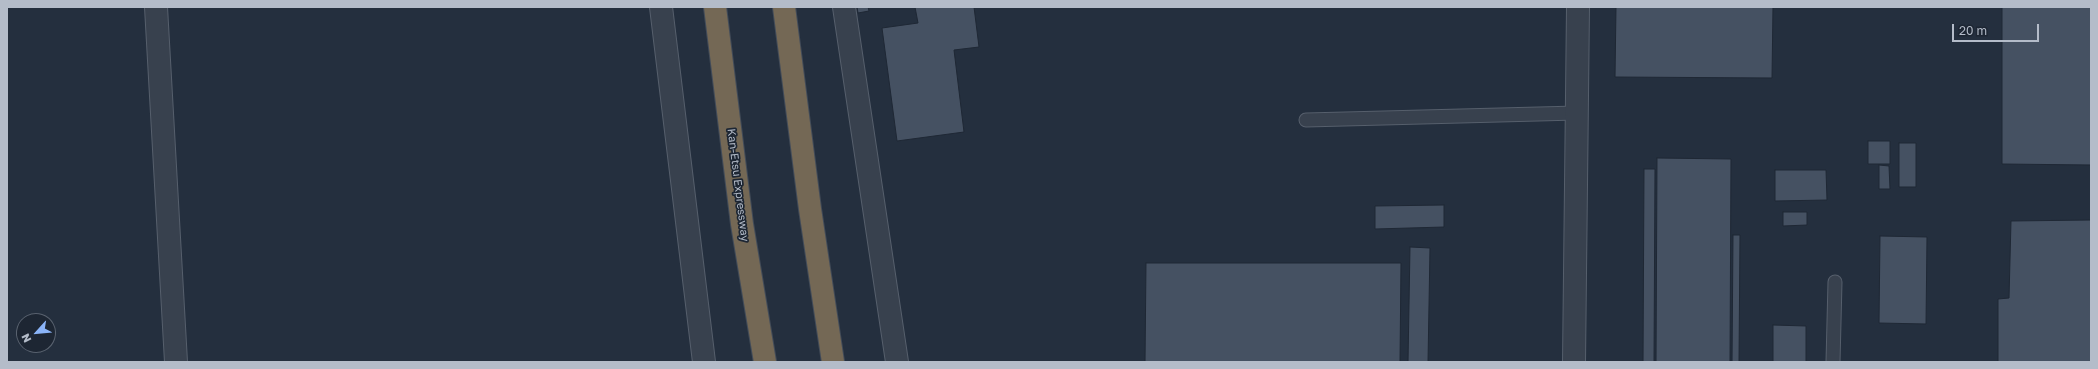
<!DOCTYPE html>
<html>
<head>
<meta charset="utf-8">
<style>
  body { margin:0 }
  #map { position:relative; width:2098px; height:369px; overflow:hidden; background:#242f3e; font-family:"Golos Text",sans-serif }
  canvas { display:block }
  .frame { position:absolute; inset:0; border:8px solid #b4bcc9; pointer-events:none }
  .north { position:absolute; left:16px; top:313px; width:40px; height:40px; box-sizing:border-box; background:#1d2633; border:1px solid #59626f; border-radius:50%; rotate:243deg; font-size:11px; font-weight:700; line-height:16px; text-align:center; color:#b4bcc9 }
  .north::after { content:''; display:block; margin:auto; width:14px; height:18px; background:#8ab4f8; clip-path:polygon(50% 0,100% 100%,50% 72%,0 100%) }
  .scale { position:absolute; left:1952px; top:24px; width:87px; height:18px; box-sizing:border-box; border:2px solid #b4bcc9; border-top:0; padding-left:5px; font-size:12px; line-height:14px; white-space:nowrap; color:#b4bcc9; -webkit-text-stroke:3px #1d2633; paint-order:stroke }
</style>
</head>
<body>
<div id="map">
<canvas width="2098" height="369"></canvas>
<div class="frame"></div>
<div class="north">N</div>
<div class="scale">20 m</div>
</div>
<script>
const ctx = document.querySelector('canvas').getContext('2d');
ctx.lineJoin = 'round';
function fill(path, color) { ctx.fillStyle = color; ctx.fill(path, 'evenodd'); }
const poly = rows => new Path2D(rows.map(r => 'M' + r).join(''));
function stroke(path, color, width, dash) { ctx.strokeStyle = color; ctx.lineWidth = width; ctx.lineCap = dash ? 'butt' : 'round'; ctx.setLineDash(dash || []); ctx.stroke(path); }
function label(font, color, halo, rows, align = 'center') {
  ctx.font = font + ' "Golos Text",sans-serif'; ctx.lineWidth = 3.5; ctx.setLineDash([]); ctx.textBaseline = 'middle'; ctx.strokeStyle = halo; ctx.fillStyle = color; for (const [text, x, y, turn = 0] of rows) {
    ctx.save(); ctx.translate(x, y); ctx.rotate((+turn || 0) * Math.PI / 180); ctx.textAlign = isNaN(turn) ? turn : align; if (halo) ctx.strokeText(text, 0, 0); ctx.fillText(text, 0, 0); ctx.restore();
  }
}
const building = poly([
  [857,7,868,7,869,11,858,13,857,7],
  [915,7,974,7,979,47,954,50,964,132,897,141,882,28,918,23,915,7],
  [1616,7,1773,7,1772,78,1615,77,1616,7],
  [2002,7,2091,7,2091,165,2002,164,2002,7],
  [1868,141,1890,141,1890,164,1868,164,1868,141],
  [1899,143,1916,143,1916,187,1899,187,1899,143],
  [1657,158,1731,159,1730,362,1656,362,1657,158],
  [1879,165,1889,166,1890,189,1879,189,1879,165],
  [1644,169,1655,169,1654,362,1643,362,1644,169],
  [1775,170,1826,170,1827,200,1775,201,1775,170],
  [1444,205,1444,227,1375,229,1375,206,1444,205],
  [1783,212,1807,212,1807,225,1783,226,1783,212],
  [2091,220,2091,362,1998,362,1998,299,2009,298,2011,221,2091,220],
  [1733,235,1740,235,1739,362,1732,362,1733,235],
  [1880,236,1927,237,1926,324,1879,323,1880,236],
  [1410,247,1430,248,1428,362,1408,362,1410,247],
  [1146,263,1401,263,1400,362,1145,362,1146,263],
  [1773,325,1806,326,1806,362,1773,362,1773,325]
]);
const service = poly([
  [1306,120,1577,113],
  [1833,362,1835,282]
]);
const minor = poly([
  [156,7,176,362],
  [661,7,704,362],
  [844,7,897,362]
]);
const tertiary = poly([
  [1574,362,1578,7]
]);
const motorway = poly([
  [715,7,742,224,765,362],
  [784,7,810,209,833,362]
]);
const streetNames = [
  ["Kan-Etsu Expressway",738,185,83]
];
fill(building, '#455162');
stroke(building, '#1f2835', 1);
stroke(service, '#565f6c', 15);
stroke(minor, '#565f6c', 24);
stroke(tertiary, '#565f6c', 24);
stroke(motorway, '#434c59', 24);
stroke(service, '#38414e', 13);
stroke(minor, '#38414e', 22);
stroke(tertiary, '#38414e', 22);
stroke(motorway, '#746855', 22);
label('11px', '#b4bcc9', '#1d2633', streetNames);
</script>
</body>
</html>
